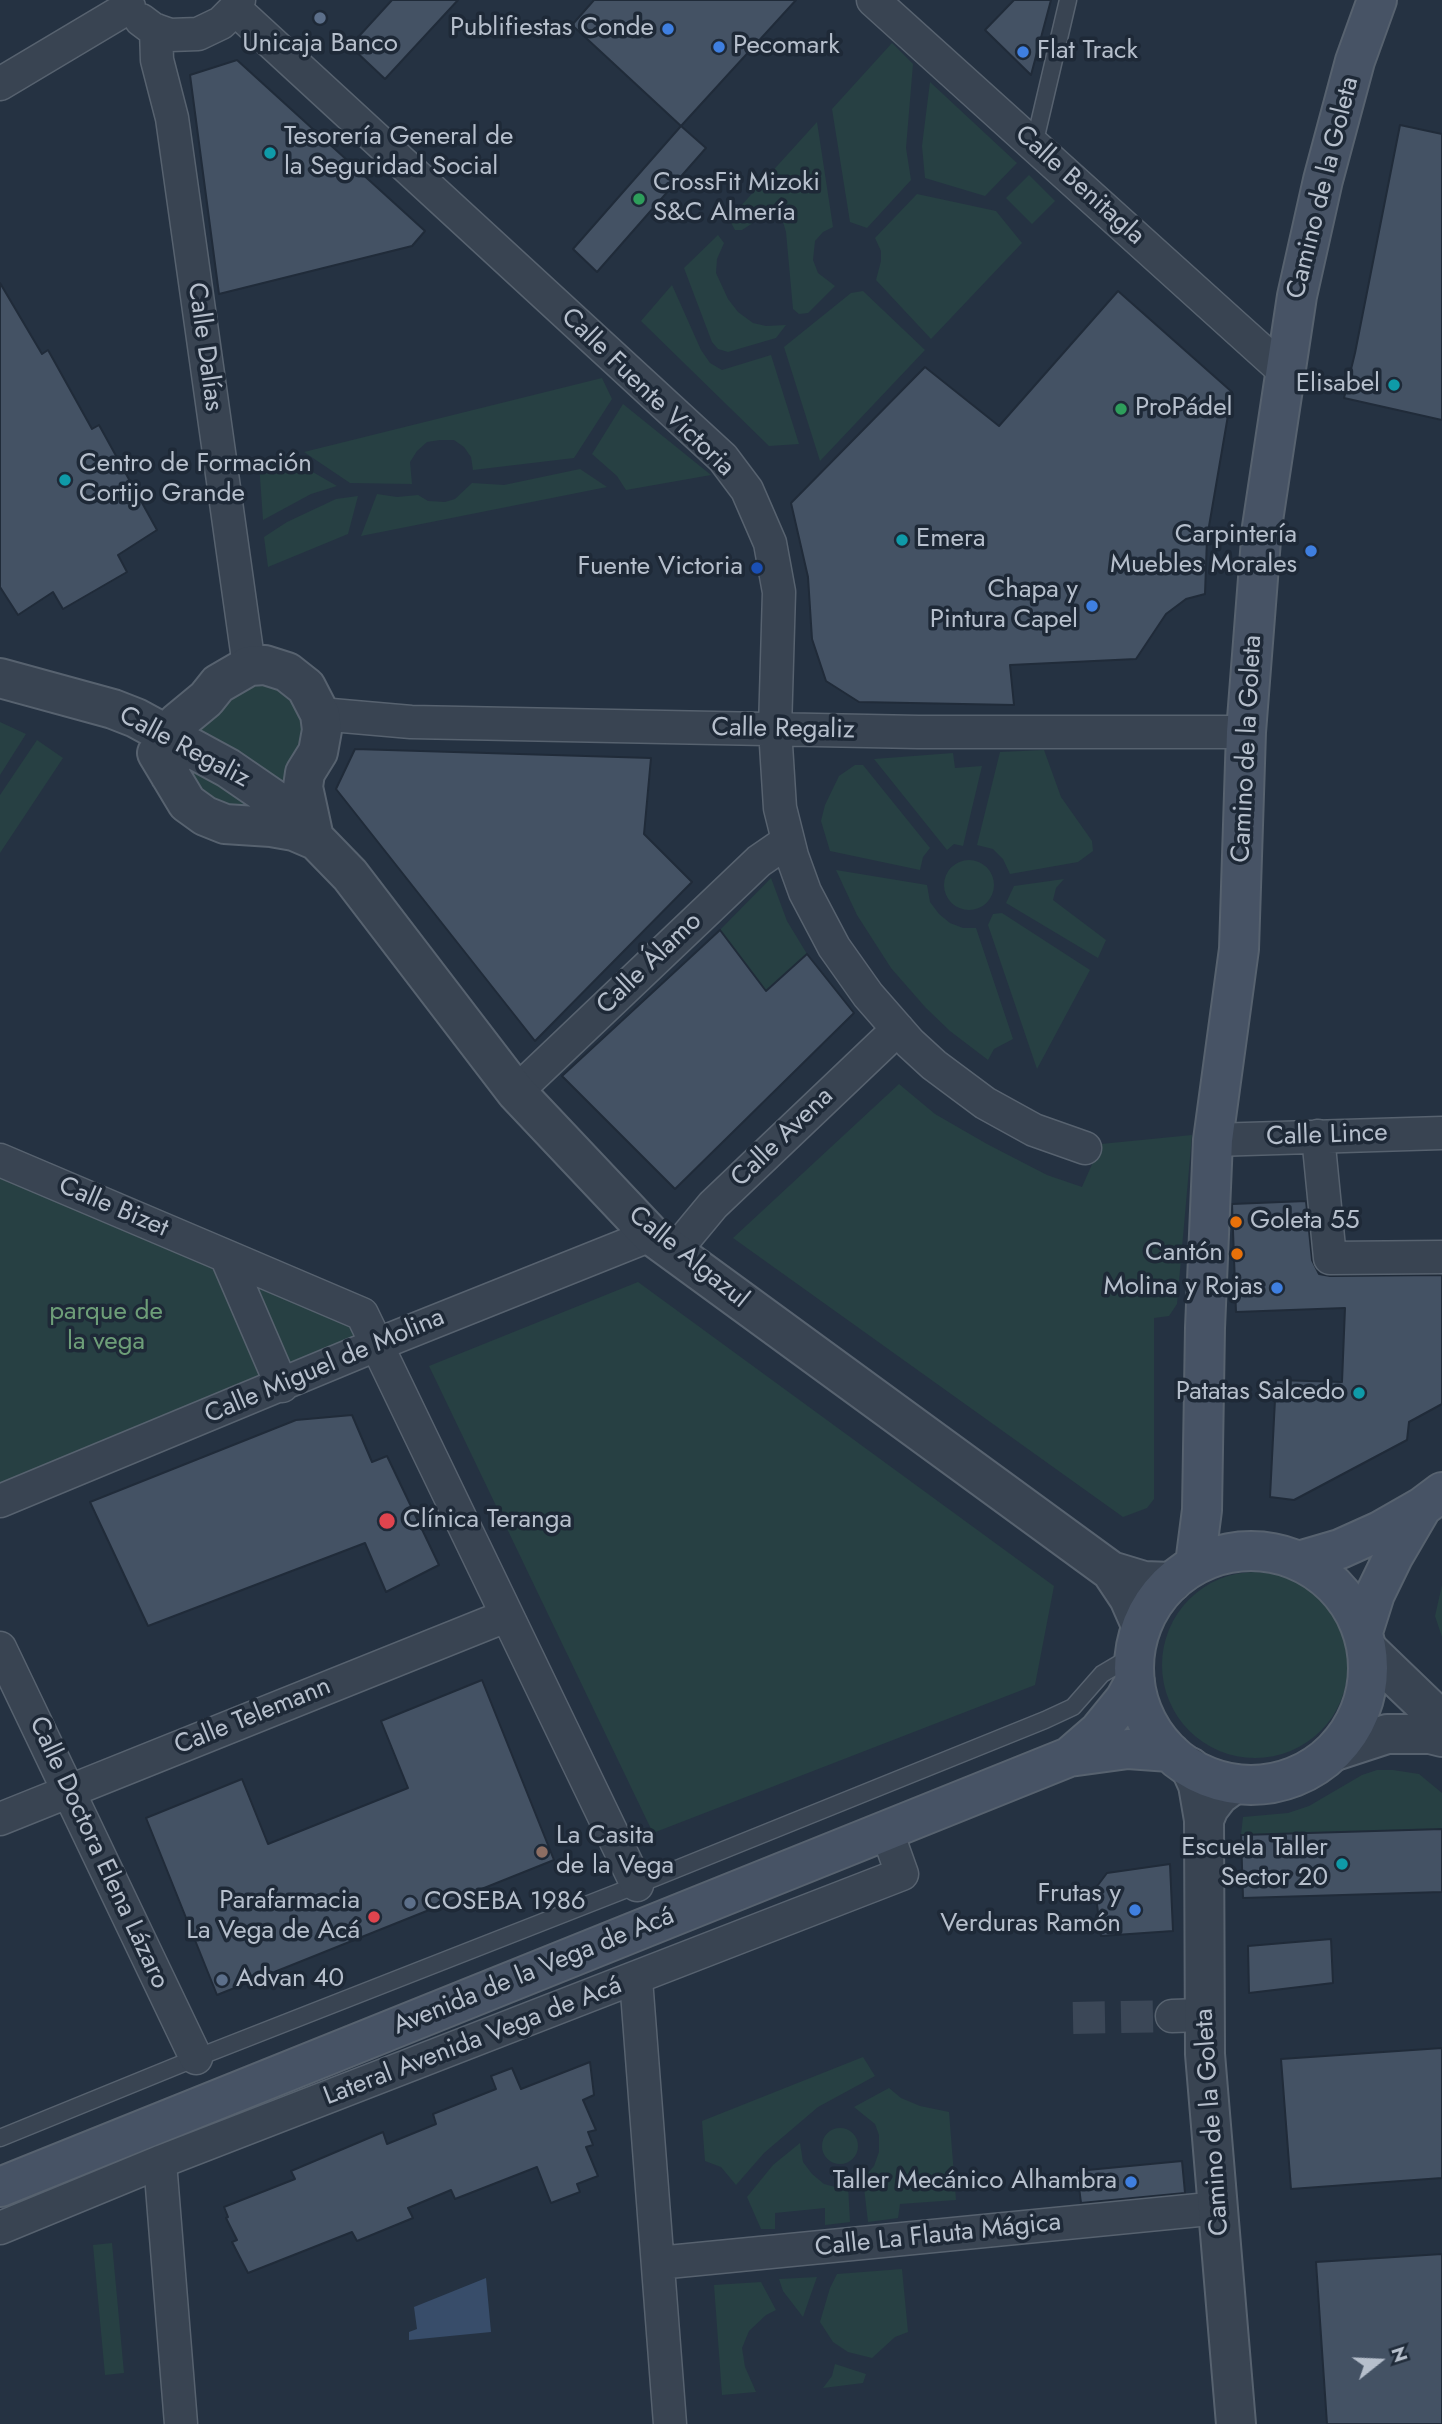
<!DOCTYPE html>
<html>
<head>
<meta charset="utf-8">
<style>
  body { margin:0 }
  #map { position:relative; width:1442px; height:2424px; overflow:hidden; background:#253242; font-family:Jost,sans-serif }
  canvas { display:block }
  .north { position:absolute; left:1344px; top:2326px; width:70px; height:70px; -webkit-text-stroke:5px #1e2937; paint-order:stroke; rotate:72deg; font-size:19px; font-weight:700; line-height:28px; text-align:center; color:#b6bfcc }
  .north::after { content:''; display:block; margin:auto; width:24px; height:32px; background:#b6bfcc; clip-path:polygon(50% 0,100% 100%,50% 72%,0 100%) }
</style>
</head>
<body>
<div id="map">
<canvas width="1442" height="2424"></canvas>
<div class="north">N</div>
</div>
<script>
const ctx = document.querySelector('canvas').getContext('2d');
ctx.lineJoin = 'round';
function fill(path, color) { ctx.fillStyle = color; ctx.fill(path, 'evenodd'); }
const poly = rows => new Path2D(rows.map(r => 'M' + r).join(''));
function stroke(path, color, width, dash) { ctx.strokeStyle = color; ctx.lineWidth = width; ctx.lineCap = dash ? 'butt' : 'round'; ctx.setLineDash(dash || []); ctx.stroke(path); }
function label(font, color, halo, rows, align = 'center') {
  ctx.font = font + ' Jost,sans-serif'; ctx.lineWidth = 7; ctx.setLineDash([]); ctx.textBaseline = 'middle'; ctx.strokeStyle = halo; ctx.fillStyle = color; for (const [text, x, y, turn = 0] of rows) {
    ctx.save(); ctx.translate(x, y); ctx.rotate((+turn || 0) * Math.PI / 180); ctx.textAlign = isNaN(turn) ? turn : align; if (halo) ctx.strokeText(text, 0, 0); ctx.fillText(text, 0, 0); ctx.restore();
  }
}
const green = poly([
  [892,43,913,64,906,148,911,180,867,228,850,222,832,109],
  [930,82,1017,163,985,196,925,178,922,146],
  [817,122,833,227,823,232,815,241,813,260,818,273,835,286,808,313,799,314,793,309,786,232,783,222,775,216,762,217,742,230,735,230,729,219],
  [1029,175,1055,201,1032,224,1006,198],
  [917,194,996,211,1022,243,931,339,876,280,881,261,881,251,875,238],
  [718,235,724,243,717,259,716,273,728,299,738,312,753,323,766,326,786,325,776,338,728,352,718,349,712,342,684,268],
  [672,285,701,350,710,363,722,370,771,355,799,444,769,446,641,321],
  [863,291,925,350,820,461,784,347,851,293],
  [602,378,612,399,574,458,473,470,471,457,464,447,454,440,440,440,427,442,417,451,410,462,412,484,350,483,304,452],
  [623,404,711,475,626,490,617,476,592,454],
  [285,456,337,486,311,494,263,520,259,463],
  [580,469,607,487,361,536,377,494,397,497,418,495,428,501,445,502,455,499,472,483,504,485],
  [358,496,348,534,268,567,264,537,287,522,336,499],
  [254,682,284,689,309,728,286,784,276,784,194,731,214,709],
  [0,722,26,734,0,775],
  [37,740,63,758,0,853,0,795],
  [1044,750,1061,797,1092,841,1093,851,1078,862,1010,874,1003,859,993,849,977,845,1000,752],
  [953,753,955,768,982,766,963,846,954,844,947,850,874,759],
  [181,760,250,803,251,810,210,806],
  [855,765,863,765,930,848,923,857,920,870,830,851,821,821,825,805,839,776],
  '944 885a25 25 0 1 1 50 0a25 25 0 1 1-50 0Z',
  [836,870,927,885,930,902,939,914,950,923,963,928,976,928,1013,1039,994,1049,988,1060,950,1031,926,1008,891,968,857,915],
  [771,878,787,921,807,954,766,991,720,930],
  [1064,879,1056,888,1053,900,1106,940,1098,958,1006,903,1014,886],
  [1002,913,1090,970,1037,1069,988,925,993,914],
  [899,1084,935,1114,987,1144,1047,1175,1082,1187,1101,1144,1192,1135,1177,1304,1169,1316,1154,1318,1154,1499,1147,1508,1123,1517,733,1238],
  [0,1168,348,1315,358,1337,336,1351,0,1484],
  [638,1282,1054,1586,1035,1685,653,1833,429,1366],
  '1162 1665a93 93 0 1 1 186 0a93 93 0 1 1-186 0Z',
  [1442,1585,1442,1637,1435,1616],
  [1377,1770,1393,1770,1419,1774,1442,1793,1442,1829,1241,1835,1243,1817,1288,1813,1309,1806,1362,1775],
  [863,2057,875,2076,818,2107,764,2153,736,2185,721,2167,705,2161,702,2121],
  [889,2088,901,2098,920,2106,949,2112,956,2200,900,2204,898,2218,868,2222,863,2179,874,2166,879,2152,879,2135,875,2124,854,2107],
  '822 2146a18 18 0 1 1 36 0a18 18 0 1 1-36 0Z',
  [800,2143,803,2162,812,2174,824,2184,835,2187,848,2185,850,2222,825,2225,825,2208,775,2213,775,2229,761,2229,747,2197,773,2165],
  [112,2243,124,2373,105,2375,93,2245],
  [902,2269,908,2332,895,2337,872,2358,848,2352,833,2342,820,2322,830,2288,837,2274],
  [817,2277,812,2291,803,2317,783,2291,779,2279],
  [761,2282,776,2310,766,2315,749,2331,742,2348,745,2367,756,2392,722,2395,714,2285],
  [835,2364,866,2374,863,2383,823,2388,832,2376]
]);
const water = poly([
  [486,2278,491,2332,409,2340,409,2332,417,2329,414,2307]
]);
const building = poly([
  [392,0,458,0,385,79,350,46,392,0],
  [594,0,796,0,681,126,572,25,594,0],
  [1014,0,1051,0,1031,75,985,30,1014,0],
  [237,60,425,231,412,246,219,294,190,75,237,60],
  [1400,125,1442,134,1442,420,1344,398,1355,353,1400,125],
  [681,126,706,148,597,272,573,249,681,126],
  [0,283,42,354,48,350,92,429,99,425,157,530,118,555,127,572,63,609,53,592,18,615,0,587,0,283],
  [1118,291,1232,392,1207,538,1205,594,1186,599,1166,614,1136,659,1010,665,1014,705,859,702,826,681,812,639,808,577,791,503,925,367,999,426,1118,291],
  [355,749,651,758,644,834,692,882,535,1041,336,789,355,749],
  [720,930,766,991,807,954,854,1013,675,1189,562,1076,720,930],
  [1306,1201,1312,1260,1319,1274,1330,1276,1442,1275,1442,1404,1409,1422,1407,1440,1294,1500,1270,1497,1276,1380,1342,1382,1345,1308,1236,1312,1232,1204,1306,1201],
  [352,1415,372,1462,387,1456,439,1565,386,1592,365,1543,148,1626,90,1502,296,1420,352,1415],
  [482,1680,554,1860,217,1995,146,1818,242,1779,268,1844,408,1788,381,1721,482,1680],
  [1442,1829,1442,1892,1243,1898,1241,1835,1442,1829],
  [1170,1864,1173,1931,1101,1936,1095,1889,1107,1873,1170,1864],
  [1331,1939,1333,1983,1249,1993,1248,1946,1331,1939],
  [1442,2048,1442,2178,1291,2189,1281,2059,1442,2048],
  [590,2062,594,2095,583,2100,596,2130,588,2132,593,2145,586,2147,598,2176,577,2184,580,2192,551,2203,537,2167,455,2199,451,2190,408,2208,413,2218,357,2241,352,2232,248,2273,232,2242,237,2240,226,2218,228,2217,224,2207,295,2179,291,2171,383,2132,387,2144,436,2124,433,2114,496,2089,491,2076,512,2068,521,2089,590,2062],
  [1182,2161,1185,2193,1081,2203,1077,2171,1182,2161],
  [1442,2254,1442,2424,1327,2424,1316,2262,1442,2254]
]);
const minorTunnel = poly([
  [1073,2018,1172,2016]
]);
const service = poly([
  [1034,145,1068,0],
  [0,2138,196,2058,637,1885,1045,1720,1073,1707,1102,1674,1134,1655]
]);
const minor = poly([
  [873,0,1284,371],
  [235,9,723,458,747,490,770,543,779,592,775,729,780,808,792,856,805,892,834,947,868,995,910,1043,934,1065,985,1103,1034,1130,1085,1148],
  [141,20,153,29,170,35,198,34,221,23,235,9,239,0],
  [156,30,157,60,172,118,249,666],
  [0,84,129,7],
  [320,714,411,722,918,732,1246,732],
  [516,1092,759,861,788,841],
  [1318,1136,1330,1258,1442,1257],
  [1213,1140,1442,1133],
  [0,1160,226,1256,282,1386],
  [674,1252,713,1205,898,1029],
  [226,1256,362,1314,637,1885],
  [0,1501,376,1345,651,1235],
  [0,1648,196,2058],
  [0,1819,506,1616],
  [636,1979,670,2424],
  [1172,2016,1203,2015],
  [160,2162,181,2424],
  [0,2228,160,2162,902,1874,886,1829],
  [658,2263,1219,2208]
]);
const tertiary = poly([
  [0,678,113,709,136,718,228,768,282,805,350,875,516,1092,651,1235,1111,1571,1144,1581,1172,1582],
  [157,753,187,803,205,816,225,824,271,827,294,831,315,840],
  [170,775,171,736,177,723,206,699,218,684,249,666,265,665,287,672,306,687,320,714,322,730,318,752,305,773,303,787,314,838],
  [1111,1571,1129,1598,1140,1623],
  [1368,1650,1442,1721],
  [1335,1751,1387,1734,1430,1734,1442,1737],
  [1190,1767,1198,1785,1204,1820,1205,2054,1236,2424],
  [1204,1820,1209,1808,1219,1795,1234,1784]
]);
const secondary = poly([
  '1134 1668a117 117 0 1 1 234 0a117 117 0 1 1-234 0Z',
  [1299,1561,1340,1549,1380,1531,1422,1507,1442,1492],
  [1195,1564,1202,1510,1205,1328,1213,1140,1239,949,1246,732,1262,527,1297,296,1323,180,1355,61,1377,0],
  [1363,1632,1375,1594,1393,1557,1421,1509],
  [1069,1757,1099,1731,1125,1699,1135,1681],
  [0,2187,1069,1757,1128,1749,1170,1752]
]);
const markers = [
  [320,18,7,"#5c6f8a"],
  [668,29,7,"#3f7fe0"],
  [719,47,7,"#3f7fe0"],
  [1023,52,7,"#3f7fe0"],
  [270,153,7,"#0f9aa8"],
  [639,199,7,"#2e9e5b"],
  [1394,385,7,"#0f9aa8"],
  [1121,409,7,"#2e9e5b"],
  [65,480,7,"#0f9aa8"],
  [902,540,7,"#0f9aa8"],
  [1311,551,7,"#3f7fe0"],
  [757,568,7,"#1a4fb4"],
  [1092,606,7,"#3f7fe0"],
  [1236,1222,7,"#e8710a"],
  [1237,1254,7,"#e8710a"],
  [1277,1288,7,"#3f7fe0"],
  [1359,1393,7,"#0f9aa8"],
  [387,1521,9,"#e0444e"],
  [542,1852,7,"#8d6e63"],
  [1342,1864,7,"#0f9aa8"],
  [410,1903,7,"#5c6f8a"],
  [1135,1910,7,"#3f7fe0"],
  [374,1917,7,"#e0444e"],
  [222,1980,7,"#5c6f8a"],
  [1131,2182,7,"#3f7fe0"]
];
const poiNames = [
  ["Publifiestas Conde",654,29],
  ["Unicaja Banco",320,45,"center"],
  ["Pecomark",733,47,"left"],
  ["Flat Track",1037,52,"left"],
  ["Tesorería General de",284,138,"left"],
  ["la Seguridad Social",284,168,"left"],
  ["CrossFit Mizoki",653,184,"left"],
  ["S&C Almería",653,214,"left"],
  ["Elisabel",1380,385],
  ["ProPádel",1135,409,"left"],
  ["Centro de Formación",79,465,"left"],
  ["Cortijo Grande",79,495,"left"],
  ["Carpintería",1297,536],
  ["Muebles Morales",1297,566],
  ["Emera",916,540,"left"],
  ["Fuente Victoria",743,568],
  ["Chapa y",1078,591],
  ["Pintura Capel",1078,621],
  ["Goleta 55",1250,1222,"left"],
  ["Cantón",1223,1254],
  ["Molina y Rojas",1263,1288],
  ["Patatas Salcedo",1345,1393],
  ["Clínica Teranga",403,1521,"left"],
  ["La Casita",556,1837,"left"],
  ["de la Vega",556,1867,"left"],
  ["Escuela Taller",1328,1849],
  ["Sector 20",1328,1879],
  ["Frutas y",1121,1895],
  ["Verduras Ramón",1121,1925],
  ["Parafarmacia",360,1902],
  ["La Vega de Acá",360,1932],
  ["COSEBA 1986",424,1903,"left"],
  ["Advan 40",236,1980,"left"],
  ["Taller Mecánico Alhambra",1117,2182]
];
const streetNames = [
  ["Calle Benitagla",1079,186,42],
  ["Camino de la Goleta",1324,188,-76],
  ["Calle Dalías",204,347,82],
  ["Calle Fuente Victoria",647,393,44],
  ["Calle Regaliz",783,730,1],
  ["Calle Regaliz",184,748,28],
  ["Camino de la Goleta",1248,749,-87],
  ["Calle Álamo",650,964,-44],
  ["Calle Lince",1327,1136,-2],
  ["Calle Avena",783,1138,-44],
  ["Calle Bizet",113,1208,23],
  ["Calle Algazul",688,1258,39],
  ["Calle Miguel de Molina",325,1367,-23],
  ["Calle Telemann",253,1717,-22],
  ["Calle Doctora Elena Lázaro",98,1853,65],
  ["Avenida de la Vega de Acá",534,1972,-22],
  ["Lateral Avenida Vega de Acá",473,2042,-21],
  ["Camino de la Goleta",1213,2122,-94],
  ["Calle La Flauta Mágica",938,2236,-6]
];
const parkNames = [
  ["parque de",106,1313],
  ["la vega",106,1343]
];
fill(green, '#274043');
fill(water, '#384d6a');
fill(building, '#445264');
stroke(building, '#202b39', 2);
stroke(minorTunnel, '#3b4757', 32, [32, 16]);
stroke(service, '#57626f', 19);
stroke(minor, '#57626f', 35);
stroke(tertiary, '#57626f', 42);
stroke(secondary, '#57626f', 42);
stroke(service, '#394452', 16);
stroke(minor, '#394452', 32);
stroke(tertiary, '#394452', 38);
stroke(secondary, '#475365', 38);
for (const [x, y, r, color] of markers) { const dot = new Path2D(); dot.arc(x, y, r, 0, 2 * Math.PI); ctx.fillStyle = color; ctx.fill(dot); stroke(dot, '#1e2937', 2.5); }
label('26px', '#b6bfcc', '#1e2937', poiNames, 'right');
label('26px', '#b6bfcc', '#1e2937', streetNames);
label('26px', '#6d9e78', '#1e2937', parkNames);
</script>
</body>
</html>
